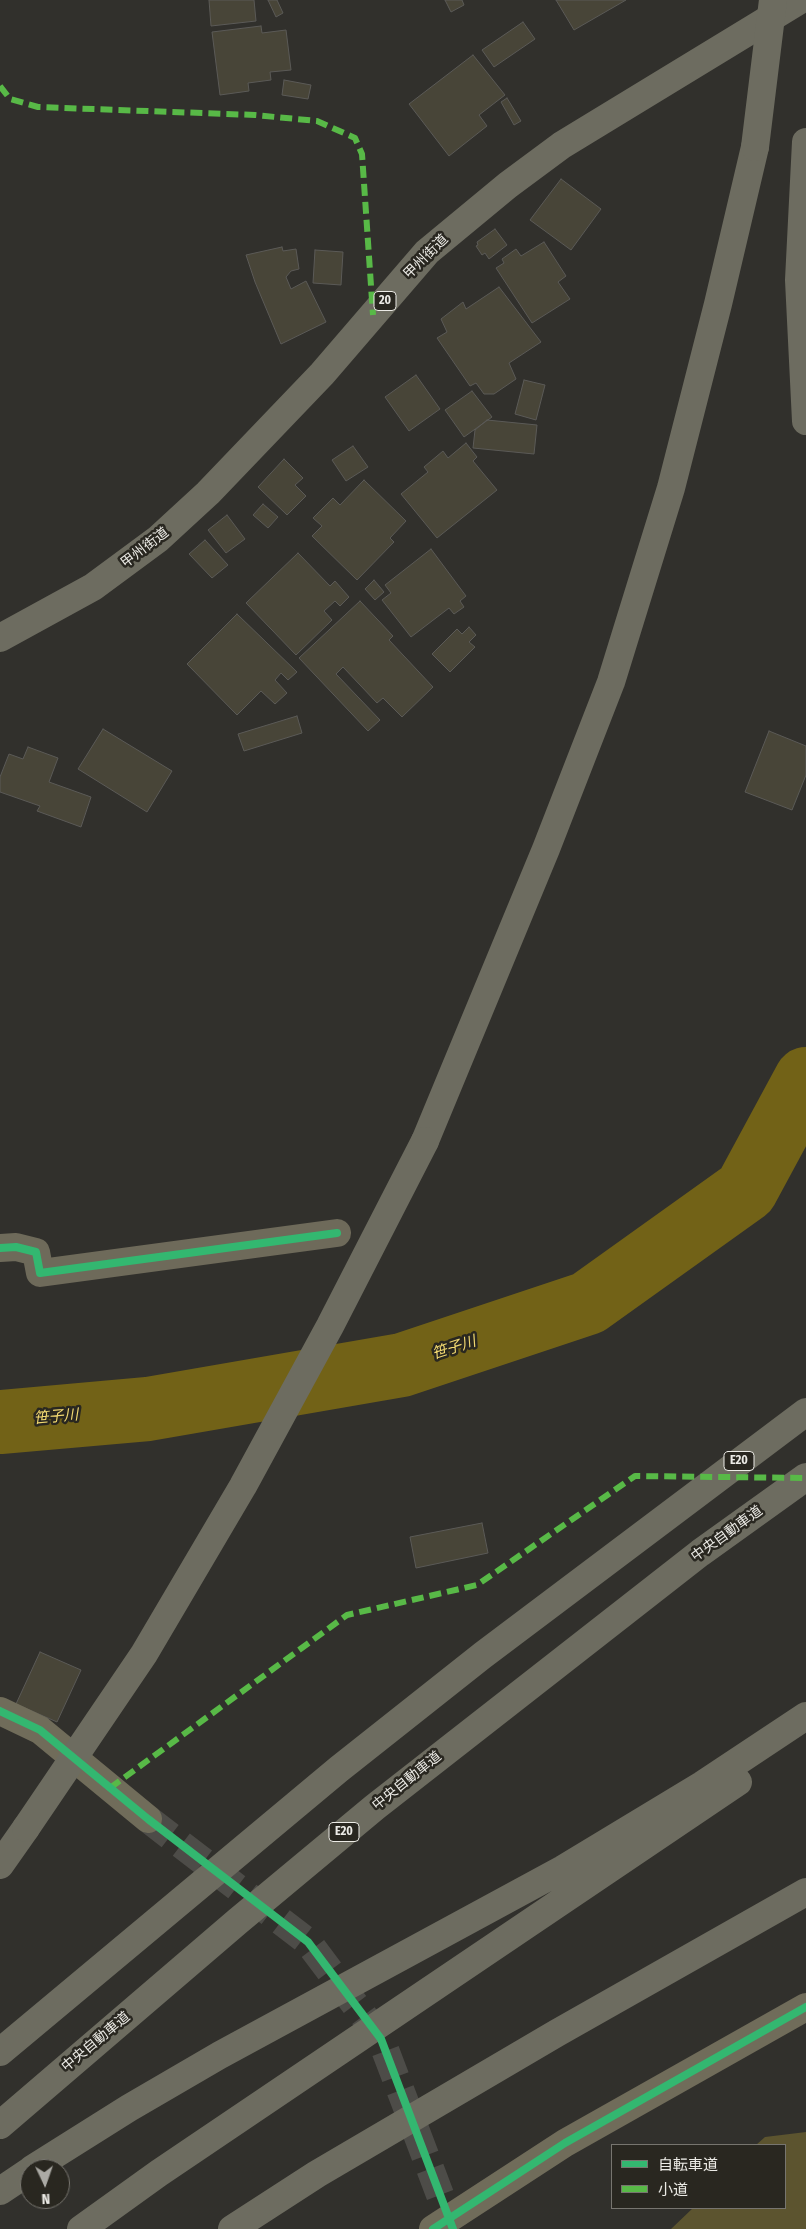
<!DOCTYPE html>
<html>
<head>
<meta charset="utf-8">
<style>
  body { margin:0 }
  #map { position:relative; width:806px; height:2229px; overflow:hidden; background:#31302c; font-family:"Fira Sans Condensed","Noto Sans JP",sans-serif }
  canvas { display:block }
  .legend { position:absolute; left:611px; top:2144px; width:175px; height:65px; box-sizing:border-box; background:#292720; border:1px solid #77756f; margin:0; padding:6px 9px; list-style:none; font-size:15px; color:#ecebe6 }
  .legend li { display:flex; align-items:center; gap:10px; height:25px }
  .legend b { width:25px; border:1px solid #77756f }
  .north { position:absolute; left:20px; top:2159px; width:50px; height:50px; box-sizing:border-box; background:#292720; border:1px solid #77756f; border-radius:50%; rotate:177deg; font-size:14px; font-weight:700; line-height:20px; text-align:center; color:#ecebe6 }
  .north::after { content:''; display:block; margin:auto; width:18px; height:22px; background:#abaaa5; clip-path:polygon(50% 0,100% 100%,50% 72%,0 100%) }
</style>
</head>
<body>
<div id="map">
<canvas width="806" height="2229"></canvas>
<ul class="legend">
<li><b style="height:6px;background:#33b770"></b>自転車道</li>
<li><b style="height:6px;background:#58b947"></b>小道</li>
</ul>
<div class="north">N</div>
</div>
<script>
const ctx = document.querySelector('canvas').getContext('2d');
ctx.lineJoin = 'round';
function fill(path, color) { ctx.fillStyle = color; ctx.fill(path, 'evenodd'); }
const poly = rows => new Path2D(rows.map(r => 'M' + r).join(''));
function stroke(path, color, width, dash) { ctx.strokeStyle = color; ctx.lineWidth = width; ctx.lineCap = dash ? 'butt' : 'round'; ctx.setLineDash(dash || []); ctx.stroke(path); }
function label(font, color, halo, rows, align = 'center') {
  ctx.font = font + ' "Fira Sans Condensed","Noto Sans JP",sans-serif'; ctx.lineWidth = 5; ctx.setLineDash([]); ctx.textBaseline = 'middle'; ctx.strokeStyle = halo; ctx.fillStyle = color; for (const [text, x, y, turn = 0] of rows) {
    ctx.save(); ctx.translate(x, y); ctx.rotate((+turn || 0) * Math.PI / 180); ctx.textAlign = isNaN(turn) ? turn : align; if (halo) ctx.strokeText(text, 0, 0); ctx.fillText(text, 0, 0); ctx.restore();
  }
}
const green = poly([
  [806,2132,806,2229,671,2229,693,2208,785,2208,785,2145,756,2145,765,2137]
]);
const river = poly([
  [0,1422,148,1409,402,1365,588,1303,746,1190,806,1079]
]);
const building = poly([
  [209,0,254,0,256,21,211,26,209,0],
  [268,0,277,0,283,13,276,17,268,0],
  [445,0,462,0,464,5,451,12,445,0],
  [556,0,626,0,574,30,556,0],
  [523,22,535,39,494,67,482,50,523,22],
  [261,26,262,33,286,30,291,70,270,72,271,80,248,83,249,91,220,95,212,32,261,26],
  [473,55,505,95,479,115,487,126,449,156,409,104,473,55],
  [284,80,311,85,308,99,282,95,284,80],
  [507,98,521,121,514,125,501,102,507,98],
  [561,179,601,209,571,250,530,220,561,179],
  [495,229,507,245,489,259,485,253,482,255,476,246,478,245,477,242,495,229],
  [544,242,566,276,558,282,570,299,532,323,496,268,504,263,502,259,516,249,521,256,544,242],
  [282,247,283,251,296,249,299,269,291,271,286,277,291,289,306,281,326,322,281,344,255,282,246,255,282,247],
  [315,250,343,252,341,285,313,283,315,250],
  [499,287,541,342,509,363,516,379,494,394,484,394,476,383,470,386,437,338,447,332,441,319,463,302,466,309,499,287],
  [416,375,440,409,409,431,385,397,416,375],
  [524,380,545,385,536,420,515,414,524,380],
  [472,391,492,417,464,437,445,410,472,391],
  [487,420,537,425,534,454,473,448,475,430,487,420],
  [466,443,477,457,473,461,497,490,437,538,401,494,428,472,424,467,443,451,448,458,466,443],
  [353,446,368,467,346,481,332,460,353,446],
  [284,459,303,478,295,485,306,496,287,515,258,487,284,459],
  [364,480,406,521,390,538,394,542,357,580,312,536,322,526,313,518,333,498,340,505,364,480],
  [263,504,278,517,268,528,253,515,263,504],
  [227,515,245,539,226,553,208,530,227,515],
  [205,540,228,565,212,578,189,554,205,540],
  [431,549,466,596,460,601,464,607,454,614,449,608,411,637,382,600,391,593,385,585,431,549],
  [298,553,330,586,335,581,349,597,340,606,335,601,324,611,332,620,296,655,246,603,298,553],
  [374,580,384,592,375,600,365,589,374,580],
  [360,601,393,636,389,640,433,687,402,717,383,698,377,703,343,667,336,674,380,720,368,731,299,658,360,601],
  [237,614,297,672,288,680,281,673,275,680,287,693,275,704,261,691,237,715,187,664,237,614],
  [469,627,476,635,469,642,475,647,450,672,432,654,457,629,462,634,469,627],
  [297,716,302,733,244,751,238,734,297,716],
  [103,729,172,771,147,812,78,769,103,729],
  [769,731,806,746,806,775,792,810,745,792,769,731],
  [28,747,58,758,49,782,91,797,81,827,37,811,40,806,0,792,0,777,9,754,23,759,28,747],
  [482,1523,488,1553,416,1568,410,1537,482,1523],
  [40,1652,81,1670,57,1722,16,1704,40,1652]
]);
const secondaryTunnel = poly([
  [148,1819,308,1942,381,2039,453,2229]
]);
const street = poly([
  [0,1248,16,1247,36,1252,40,1273,337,1233]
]);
const secondary = poly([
  [0,1711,40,1730,148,1819],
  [433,2229,565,2143,806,2007]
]);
const highway = poly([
  [806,142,799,280,806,421],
  [0,638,93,587,158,539,208,493,322,374,427,252,508,185,562,145,800,0],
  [425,1141,546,849,611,682,671,488,718,304,755,147],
  [0,1865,26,1828],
  [0,2052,339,1769,483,1655,806,1412],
  [0,2125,238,1921,375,1807,700,1553,806,1477],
  [32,2169,129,2108,220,2055,563,1869,702,1785,806,1716],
  [0,2191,30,2171],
  [81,2229,159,2173,738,1782],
  [232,2229,317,2174,557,2033,806,1892]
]);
const highwayBridge = poly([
  [755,147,773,0],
  [26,1828,144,1654,243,1486,330,1326,425,1141]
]);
const quiet = poly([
  [0,86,10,99,38,107,255,115,317,121,355,138,362,154,373,315],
  [110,1788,347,1615,477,1585,635,1476,806,1478]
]);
const cycleway = poly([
  [0,1248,16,1247,36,1252,40,1273,337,1233],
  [0,1711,40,1730,148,1819,308,1942,381,2039,453,2229],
  [433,2229,565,2143,806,2007]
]);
const shields = [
  [385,301,22],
  [739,1461,30],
  [344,1832,30]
];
const shieldNames = [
  ["20",385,301],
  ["E20",739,1461],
  ["E20",344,1832]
];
const streetNames = [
  ["甲州街道",426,257,-45],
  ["甲州街道",145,548,-38],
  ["中央自動車道",727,1534,-36],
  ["中央自動車道",407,1781,-39],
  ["中央自動車道",96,2042,-40]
];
const waterNames = [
  ["笹子川",454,1348,-18],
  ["笹子川",56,1417,-5]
];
fill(green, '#5c542f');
stroke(river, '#726217', 64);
fill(building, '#484538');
stroke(building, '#5b5a57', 1);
stroke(secondaryTunnel, '#4d4c48', 28, [28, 14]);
stroke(street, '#6e6a5a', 28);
stroke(secondary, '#706c5a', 28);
stroke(highway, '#6d6c60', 28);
stroke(highwayBridge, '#6d6c60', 28);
stroke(quiet, '#58b947', 6, [12, 6]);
stroke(cycleway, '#33b770', 8);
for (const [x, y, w] of shields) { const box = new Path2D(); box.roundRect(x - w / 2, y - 9.5, w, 19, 4); ctx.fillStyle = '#292720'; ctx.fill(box); stroke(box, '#ecebe6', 1); }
label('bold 12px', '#ecebe6', null, shieldNames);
label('14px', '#ecebe6', '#292720', streetNames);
label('italic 15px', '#f2d971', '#292720', waterNames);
</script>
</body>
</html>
